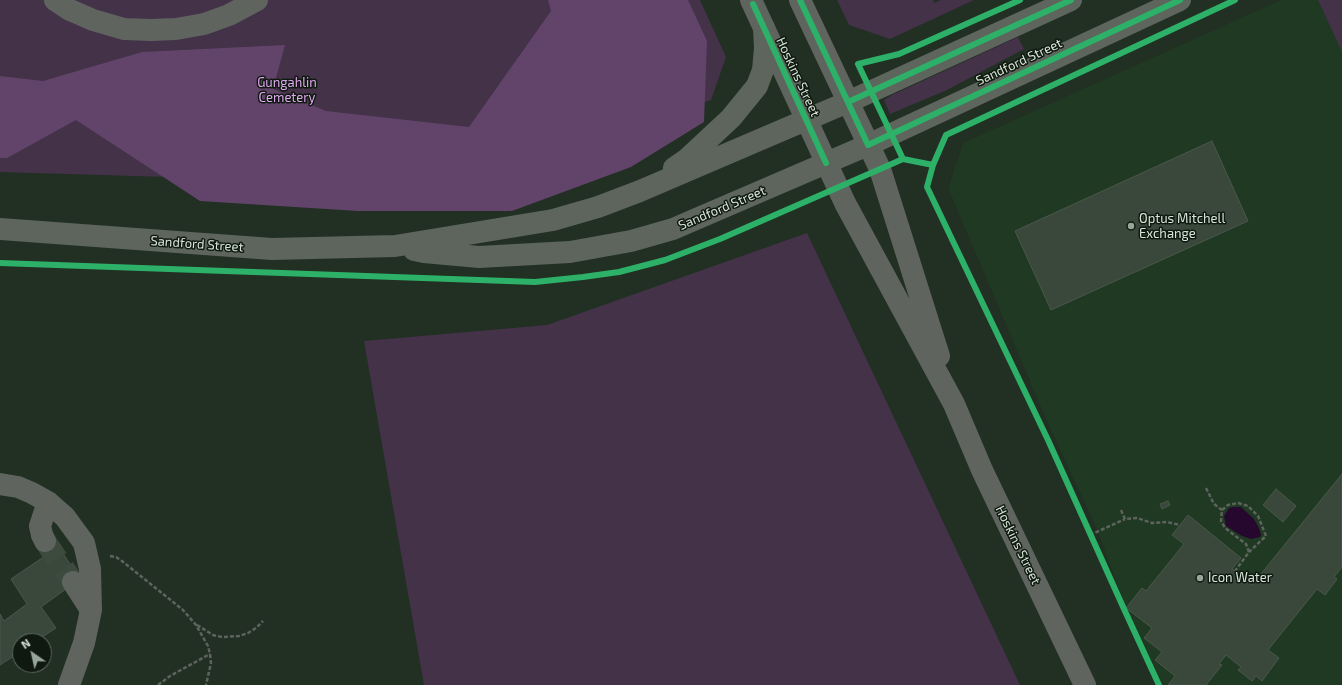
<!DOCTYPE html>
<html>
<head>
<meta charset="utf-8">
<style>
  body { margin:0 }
  #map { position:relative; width:1342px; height:685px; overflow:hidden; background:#222f23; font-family:"Exo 2",sans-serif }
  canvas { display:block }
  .north { position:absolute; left:12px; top:633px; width:40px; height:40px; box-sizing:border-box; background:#0f190f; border:1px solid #5f6b5f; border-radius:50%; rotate:326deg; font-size:11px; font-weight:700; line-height:16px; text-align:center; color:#d8e6d8 }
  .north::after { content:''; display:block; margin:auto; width:14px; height:18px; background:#98a699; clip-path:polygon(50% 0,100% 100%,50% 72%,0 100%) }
</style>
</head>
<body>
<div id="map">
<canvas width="1342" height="685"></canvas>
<div class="north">N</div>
</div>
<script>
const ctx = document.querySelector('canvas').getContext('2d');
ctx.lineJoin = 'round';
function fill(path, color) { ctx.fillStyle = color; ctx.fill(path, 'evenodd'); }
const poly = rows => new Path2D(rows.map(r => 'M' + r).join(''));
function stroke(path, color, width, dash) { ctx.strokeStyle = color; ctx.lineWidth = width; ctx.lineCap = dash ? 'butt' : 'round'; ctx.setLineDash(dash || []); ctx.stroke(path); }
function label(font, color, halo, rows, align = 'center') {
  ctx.font = font + ' "Exo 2",sans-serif'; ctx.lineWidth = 3; ctx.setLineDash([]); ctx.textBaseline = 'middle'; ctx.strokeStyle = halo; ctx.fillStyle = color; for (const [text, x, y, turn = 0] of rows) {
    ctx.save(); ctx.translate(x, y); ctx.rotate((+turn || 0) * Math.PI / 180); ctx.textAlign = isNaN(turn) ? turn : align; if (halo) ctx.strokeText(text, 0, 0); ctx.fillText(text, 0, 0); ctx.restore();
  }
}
const built = poly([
  [1281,0,1342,0,1342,685,1163,685,1124,602,1096,527,1045,417,948,188,963,143]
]);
const green = poly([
  [0,0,700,0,726,57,711,100,496,171,300,181,0,172],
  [837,0,933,0,934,3,941,0,974,0,890,39,849,25],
  [1318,0,1342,0,1342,52],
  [1018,37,1024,49,947,90,890,114,884,100,892,95],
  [807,233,1020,685,424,685,364,341,547,325]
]);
const forest = poly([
  [548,0,688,0,707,41,704,122,631,167,512,211,358,211,200,201,76,120,7,158,0,158,0,76,43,81,142,52,285,45,273,89,326,111,469,127,551,11]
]);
const water = poly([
  [1233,507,1241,507,1254,519,1259,528,1261,535,1260,537,1251,539,1242,536,1226,526,1224,516,1229,508]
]);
const building = poly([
  [1212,141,1248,221,1051,310,1015,231,1212,141],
  [1342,474,1342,567,1334,577,1337,579,1325,595,1317,589,1268,650,1279,658,1262,681,1256,676,1252,681,1238,670,1241,667,1226,655,1219,664,1222,665,1206,685,1168,685,1175,676,1155,660,1162,652,1144,638,1152,628,1126,608,1142,588,1146,591,1184,544,1172,535,1188,515,1241,558,1232,569,1252,585,1342,474],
  [1276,489,1296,506,1283,522,1263,505,1276,489],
  [1168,501,1170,505,1162,509,1160,504,1168,501],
  [52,537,72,567,69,569,74,575,66,589,41,607,56,628,36,641,20,641,20,652,0,665,0,614,4,621,27,604,11,579,45,556,38,546,52,537]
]);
const minorTunnel = poly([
  [45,541,73,582]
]);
const path = poly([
  [1206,488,1214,504,1222,510,1221,521,1225,528,1246,544,1249,552,1235,571],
  [1121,510,1125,519,1137,518,1152,523,1167,522,1180,525],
  [1222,510,1228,505,1238,503,1248,506,1258,516,1266,536,1249,552],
  [1090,535,1125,519],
  [110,556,116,557,122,561,183,610,196,625,208,646,210,654,211,663,206,685],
  [197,625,213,635,222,637,239,636,248,633,256,628,263,621],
  [158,685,170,676,210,654]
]);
const minor = poly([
  [55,0,70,10,93,20,124,29,151,30,176,29,204,24,229,15,257,0],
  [751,0,845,203,954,404,982,470,1085,685],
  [800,0,880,169,939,356],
  [0,484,18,487,32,493,48,502,65,517,84,543,90,569,91,610,84,643,69,685],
  [45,541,42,535,40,526,48,502],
  [73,582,91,610]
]);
const major = poly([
  [674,168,687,159,731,118,757,86,763,70,765,48,764,28],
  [0,229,272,249,395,246,553,220,598,207,640,191,848,102,1071,0],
  [414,250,424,252,479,257,570,252,631,241,673,229,868,145,1180,0]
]);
const cycleway = poly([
  [800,0,868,145,1180,0],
  [753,4,826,163],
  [848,102,1071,0],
  [903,159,858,64,899,54,1020,0],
  [0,263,535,282,583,277,619,272,665,260,720,239,903,159,933,165],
  [1159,685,1124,609,1048,440,927,187,933,165,946,135,1235,0]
]);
const markers = [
  [1131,226,4,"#98a699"],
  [1200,578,4,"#98a699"]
];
const streetNames = [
  ["Sandford Street",1019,62,-25],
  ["Hoskins Street",798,77,65],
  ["Sandford Street",722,208,-23],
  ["Sandford Street",197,244,4],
  ["Hoskins Street",1018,545,64]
];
const parkNames = [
  ["Gungahlin",287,83],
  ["Cemetery",287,98]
];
const poiNames = [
  ["Optus Mitchell",1139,219],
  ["Exchange",1139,234],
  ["Icon Water",1208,578]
];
fill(built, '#1f3922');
fill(green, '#433248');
fill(forest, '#62446b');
fill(water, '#26082e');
fill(building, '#39483a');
stroke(building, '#4b574c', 1);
stroke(minorTunnel, '#3d4a3e', 22, [22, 11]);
stroke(path, '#5d635d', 2.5, [4, 2]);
stroke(minor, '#5f645f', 22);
stroke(major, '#5d655d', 22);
stroke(cycleway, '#2db169', 6);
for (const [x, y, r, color] of markers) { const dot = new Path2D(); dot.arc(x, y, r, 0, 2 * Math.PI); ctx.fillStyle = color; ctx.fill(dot); stroke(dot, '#0f190f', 1.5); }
label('13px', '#d8e6d8', '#0f190f', streetNames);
label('13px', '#e1aaf2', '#0f190f', parkNames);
label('13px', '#d8e6d8', '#0f190f', poiNames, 'left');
</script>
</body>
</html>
